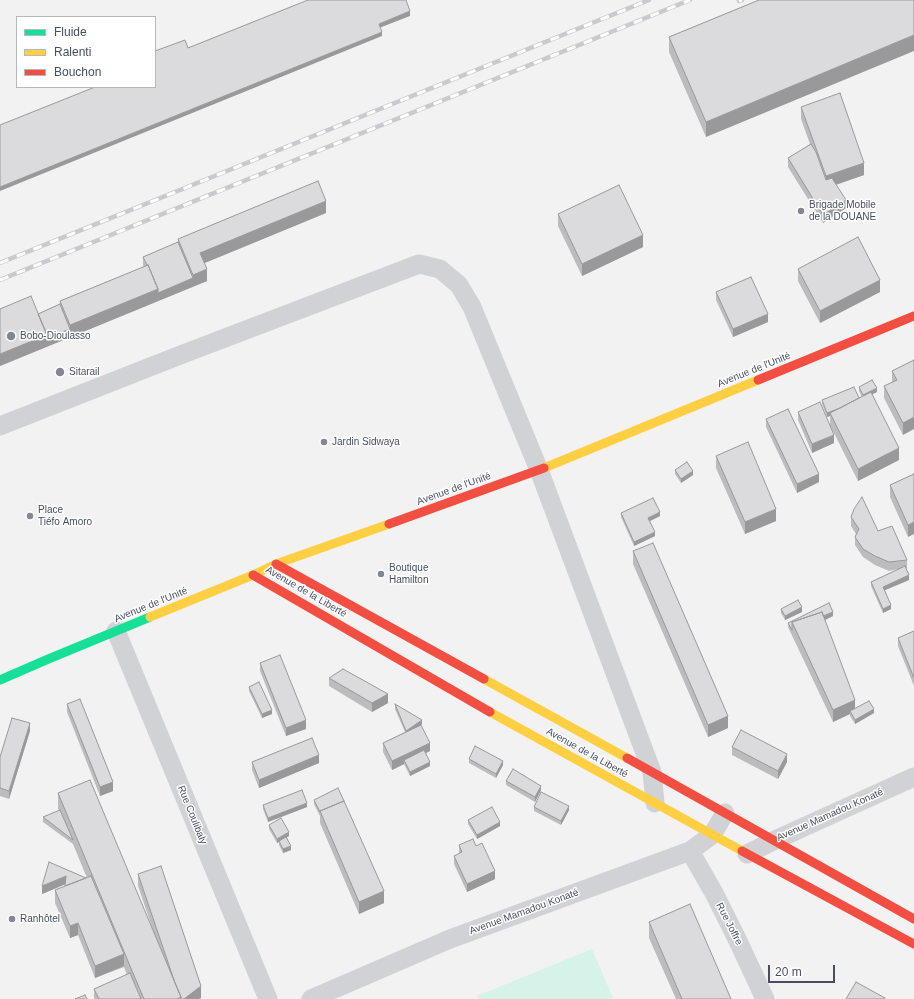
<!DOCTYPE html>
<html>
<head>
<meta charset="utf-8">
<style>
  body { margin:0 }
  #map { position:relative; width:914px; height:999px; overflow:hidden; background:#f2f2f2; font-family:Arial,sans-serif }
  canvas { display:block }
  .legend { position:absolute; left:16px; top:16px; width:140px; height:72px; box-sizing:border-box; background:#fff; border:1px solid #b5b8bf; margin:0; padding:5px 7px; list-style:none; font-size:12px; color:#474e60 }
  .legend li { display:flex; align-items:center; gap:8px; height:20px }
  .legend b { width:20px; border:1px solid #b5b8bf }
  .scale { position:absolute; left:768px; top:965px; width:67px; height:18px; box-sizing:border-box; border:2px solid #474e60; border-top:0; padding-left:5px; font-size:12px; line-height:14px; white-space:nowrap; color:#474e60; -webkit-text-stroke:3px #fff; paint-order:stroke }
</style>
</head>
<body>
<div id="map">
<canvas width="914" height="999"></canvas>
<ul class="legend">
<li><b style="height:5px;background:#16e098"></b>Fluide</li>
<li><b style="height:5px;background:#ffcf43"></b>Ralenti</li>
<li><b style="height:5px;background:#f24e42"></b>Bouchon</li>
</ul>
<div class="scale">20 m</div>
</div>
<script>
const ctx = document.querySelector('canvas').getContext('2d');
ctx.lineJoin = 'round';
function fill(path, color) { ctx.fillStyle = color; ctx.fill(path, 'evenodd'); }
const poly = rows => new Path2D(rows.map(r => 'M' + r).join(''));
function stroke(path, color, width, dash) { ctx.strokeStyle = color; ctx.lineWidth = width; ctx.lineCap = dash ? 'butt' : 'round'; ctx.setLineDash(dash || []); ctx.stroke(path); }
function label(font, color, halo, rows, align = 'center') {
  ctx.font = font + ' Arial,sans-serif'; ctx.lineWidth = 3; ctx.setLineDash([]); ctx.textBaseline = 'middle'; ctx.strokeStyle = halo; ctx.fillStyle = color; for (const [text, x, y, turn = 0] of rows) {
    ctx.save(); ctx.translate(x, y); ctx.rotate((+turn || 0) * Math.PI / 180); ctx.textAlign = isNaN(turn) ? turn : align; if (halo) ctx.strokeText(text, 0, 0); ctx.fillText(text, 0, 0); ctx.restore();
  }
}
const green = poly([
  [592,949,613,998,611,999,478,999,477,996]
]);
const street = poly([
  [0,426,183,354,419,264,440,269,459,285,472,307,539,470,652,772,655,803],
  [116,631,268,999],
  [690,851,714,893,738,941,765,999],
  [747,854,773,841,914,777],
  [311,999,450,939,690,851,712,835,725,813]
]);
const fast = poly([
  [0,680,46,660,150,617]
]);
const slow = poly([
  [544,468,758,380],
  [150,617,253,575,276,564,389,524],
  [484,679,627,758],
  [490,712,742,851]
]);
const jam = poly([
  [758,380,914,316],
  [389,524,544,468],
  [276,564,484,679],
  [253,575,490,712],
  [627,758,914,919],
  [742,851,914,944]
]);
const rail = poly([
  [739,1,742,0],
  [0,263,649,0],
  [0,280,690,0]
]);
const wall = poly([
  [759,0,706,137,669,52,669,37],
  [801,107,864,175,836,185,846,208,823,223,788,167,788,158,810,144,801,119],
  [326,213,204,263,207,281,0,366,38,314,60,304,60,301,144,267,143,265,143,257,178,242,178,239],
  [558,214,643,247,582,276,558,226],
  [798,269,880,292,820,323,798,281],
  [716,292,768,322,733,337,716,300],
  [914,360,903,435,884,398,884,386,892,382,892,371],
  [859,387,877,392,872,394,899,460,858,481,830,425,830,416,827,417,822,404,822,400,859,398,862,397,859,391],
  [798,412,834,443,812,453,798,420],
  [766,419,819,482,797,493,766,427],
  [716,456,776,521,745,534,716,468],
  [675,470,693,475,681,483,675,474],
  [914,474,908,537,890,497,890,485],
  [621,513,660,516,650,521,655,536,634,546,621,517],
  [851,517,878,531,907,560,907,568,906,569,909,580,885,590,891,609,883,613,871,586,871,582,898,569,889,571,875,565,863,557,855,545,855,537,856,534,851,526],
  [633,551,728,728,708,737,633,564],
  [781,609,802,612,785,620,781,613],
  [833,616,825,620,855,709,874,713,855,724,850,716,850,714,833,722,788,627,788,623],
  [914,631,914,686,898,646,898,638],
  [260,663,306,729,286,736,260,671],
  [329,678,388,703,372,712,329,686],
  [249,687,272,714,262,718,249,691],
  [67,704,113,791,100,796,67,712],
  [395,704,422,724,421,725,430,751,426,753,430,766,410,776,404,764,392,770,383,752,383,743,405,732,395,709],
  [30,731,9,799,0,796,0,757],
  [732,747,787,762,778,779,732,755],
  [469,759,503,765,496,778,469,763],
  [252,762,319,763,259,788,252,770],
  [506,781,541,790,535,802,506,785],
  [58,793,154,933,138,886,138,874,201,998,199,999,95,999,94,998,94,989,127,975,124,967,95,978,78,935,70,938,55,903,55,890,65,886,65,884,42,894,42,886,87,878,73,844,43,822,43,817,59,810,58,809],
  [314,800,384,903,359,914,320,823,320,816,314,804],
  [263,805,307,807,268,822,263,809],
  [534,807,569,810,561,825,534,811],
  [468,820,500,826,477,839,468,824],
  [269,825,289,836,287,837,291,850,283,853,279,845,279,842,277,843,269,829],
  [459,845,476,846,495,879,467,892,454,864,454,856,459,854],
  [649,922,731,999,676,999,649,938]
]);
const shadedWall = poly([
  [410,11,410,16,379,28,379,24],
  [382,32,382,36,0,191,0,187],
  [914,35,914,51,706,137,706,122],
  [864,163,864,175,826,188,826,176],
  [846,200,846,208,823,223,823,215],
  [326,201,326,213,200,265,200,253],
  [643,235,643,247,582,276,582,264],
  [207,269,207,281,0,366,0,354,47,335,70,329,70,325,158,289,193,278,193,275],
  [880,280,880,292,820,323,820,311],
  [768,314,768,322,733,337,733,329],
  [877,388,877,392,863,399,863,395],
  [859,400,830,413,830,416,827,417,827,413],
  [914,417,914,429,903,435,903,423],
  [834,435,834,443,812,453,812,444],
  [899,448,899,460,858,481,858,469],
  [693,471,693,475,681,483,681,479],
  [819,474,819,482,797,493,797,484],
  [776,509,776,521,745,534,745,522],
  [660,512,660,516,648,522,648,518],
  [914,522,914,534,908,537,908,525],
  [655,532,655,536,634,546,634,542],
  [909,575,909,580,883,591,883,587],
  [891,605,891,609,883,613,883,609],
  [802,607,802,612,785,620,785,616],
  [833,612,833,616,804,630,795,629],
  [388,694,388,703,372,712,372,703],
  [855,700,855,712,850,711,850,714,833,722,833,710],
  [874,709,874,713,855,724,855,720],
  [272,710,272,714,262,718,262,714],
  [728,716,728,728,708,737,708,725],
  [306,720,306,729,286,736,286,728],
  [422,720,422,724,406,735,406,731],
  [30,723,30,731,9,799,9,791],
  [430,743,430,751,406,763,404,760,404,764,392,770,392,761],
  [787,754,787,762,778,779,778,771],
  [319,755,319,763,259,788,259,780],
  [503,761,503,765,496,778,496,774],
  [430,762,430,766,410,776,410,772],
  [113,782,113,791,100,796,100,787],
  [541,786,541,790,535,802,535,797],
  [307,803,307,807,268,822,268,818],
  [569,806,569,810,561,825,561,821],
  [500,822,500,826,477,839,477,835],
  [289,832,289,836,277,843,277,839],
  [291,846,291,850,283,853,283,849],
  [495,871,495,879,467,892,467,884],
  [66,876,66,884,42,894,42,886],
  [384,891,384,903,359,914,359,902],
  [78,923,78,935,70,938,70,926],
  [124,954,124,966,95,978,95,966],
  [201,986,201,998,199,999,184,999]
]);
const building = poly([
  [308,0,406,0,410,11,379,24,382,32,0,187,0,125,95,87,155,87,155,51,185,40,188,48,308,0],
  [759,0,914,0,914,35,706,122,669,37,759,0],
  [840,93,864,163,826,176,801,107,840,93],
  [811,144,816,152,826,180,832,178,846,200,823,215,788,158,811,144],
  [318,181,326,201,200,253,207,269,193,275,178,239,318,181],
  [619,185,643,235,582,264,558,214,619,185],
  [858,237,880,280,820,311,798,269,858,237],
  [178,242,193,278,158,293,158,289,148,265,147,265,143,257,178,242],
  [148,265,158,289,70,325,60,301,148,265],
  [751,277,768,314,733,329,716,292,751,277],
  [31,296,47,335,0,354,0,309,31,296],
  [60,304,70,329,47,338,47,335,38,314,60,304],
  [914,360,914,417,903,423,884,386,897,380,892,371,914,360],
  [872,380,877,388,863,395,859,387,872,380],
  [854,387,859,398,840,408,827,413,822,400,854,387],
  [871,392,899,448,858,469,830,413,871,392],
  [820,402,834,435,812,444,798,412,820,402],
  [788,409,819,474,797,484,766,419,788,409],
  [748,442,776,509,745,522,716,456,748,442],
  [687,462,693,471,681,479,675,470,687,462],
  [914,474,914,522,908,525,890,485,914,474],
  [862,497,878,531,892,526,907,560,889,562,875,556,863,549,855,537,859,529,851,517,854,509,862,497],
  [653,498,660,512,648,518,655,532,634,542,621,513,653,498],
  [653,543,728,716,708,725,633,551,653,543],
  [905,566,909,575,883,587,891,605,883,609,871,582,905,566],
  [798,600,802,607,785,616,781,609,798,600],
  [829,603,833,612,823,616,822,612,792,622,792,630,788,623,829,603],
  [822,612,855,700,833,710,792,622,822,612],
  [914,631,914,678,898,638,914,631],
  [280,655,306,720,286,728,260,663,280,655],
  [343,669,388,694,372,703,329,678,343,669],
  [259,682,272,710,262,714,249,687,259,682],
  [80,699,113,782,100,787,67,704,80,699],
  [869,701,874,709,855,720,850,711,869,701],
  [395,704,422,720,406,731,395,704],
  [12,718,30,723,9,791,0,788,0,757,12,718],
  [421,725,430,743,392,761,383,743,421,725],
  [741,730,787,754,778,771,732,747,741,730],
  [312,738,319,755,259,780,252,762,312,738],
  [475,746,503,761,496,774,469,759,475,746],
  [424,750,430,762,410,772,404,760,424,750],
  [513,769,541,786,535,797,506,781,513,769],
  [90,780,181,997,177,999,144,999,130,966,58,793,90,780],
  [338,788,344,801,320,811,320,812,314,800,338,788],
  [302,790,307,803,268,818,263,805,302,790],
  [541,792,569,806,561,821,534,807,541,792],
  [344,801,384,891,359,902,320,811,344,801],
  [492,807,500,822,477,835,468,820,492,807],
  [60,810,73,840,43,817,60,810],
  [281,818,289,832,277,839,269,825,281,818],
  [286,837,291,846,283,849,279,841,286,837],
  [473,839,476,846,482,843,495,871,467,884,454,856,462,852,459,845,473,839],
  [49,862,86,878,65,886,66,876,42,886,49,862],
  [161,866,201,986,184,999,181,999,181,997,175,983,138,874,161,866],
  [91,876,124,954,95,966,78,923,70,926,55,890,91,876],
  [690,904,731,999,682,999,649,922,690,904],
  [130,973,141,999,99,999,94,989,130,973],
  [856,982,885,998,885,999,846,999,856,982],
  [85,995,87,999,75,999,85,995]
]);
const markers = [
  [801,211,4,"#838793"],
  [11,336,5,"#838793"],
  [60,372,5,"#838793"],
  [324,442,4,"#838793"],
  [30,516,4,"#838793"],
  [381,574,4,"#838793"],
  [12,919,4,"#838793"]
];
const poiNames = [
  ["Brigade Mobile",809,205],
  ["de la DOUANE",809,217],
  ["Bobo-Dioulasso",20,336],
  ["Sitarail",69,372],
  ["Jardin Sidwaya",332,442],
  ["Place",38,510],
  ["Tiéfo Amoro",38,522],
  ["Boutique",389,568],
  ["Hamilton",389,580],
  ["Ranhôtel",20,919]
];
const streetNames = [
  ["Avenue de l'Unité",754,370,-22],
  ["Avenue de l'Unité",454,489,-20],
  ["Avenue de la Liberté",306,592,30],
  ["Avenue de l'Unité",151,605,-22],
  ["Avenue de la Liberté",587,753,29],
  ["Rue Coulibaly",192,815,68],
  ["Avenue Mamadou Konaté",830,815,-24],
  ["Avenue Mamadou Konaté",524,912,-20],
  ["Rue Joffre",729,924,63]
];
fill(green, '#d5f3e8');
stroke(street, '#d0d2d5', 19);
stroke(fast, '#16e098', 9);
stroke(slow, '#ffcf43', 9);
stroke(jam, '#f24e42', 9);
stroke(rail, '#c9cacd', 4.5);
stroke(rail, '#fff', 3, [9]);
fill(wall, '#bcbcbe');
fill(shadedWall, '#99999b');
fill(building, '#dbdbdd');
stroke(building, '#99999b', 1);
for (const [x, y, r, color] of markers) { const dot = new Path2D(); dot.arc(x, y, r, 0, 2 * Math.PI); ctx.fillStyle = color; ctx.fill(dot); stroke(dot, '#fff', 1.5); }
label('10px', '#474e60', '#fff', poiNames, 'left');
label('10px', '#474e60', '#fff', streetNames);
</script>
</body>
</html>
